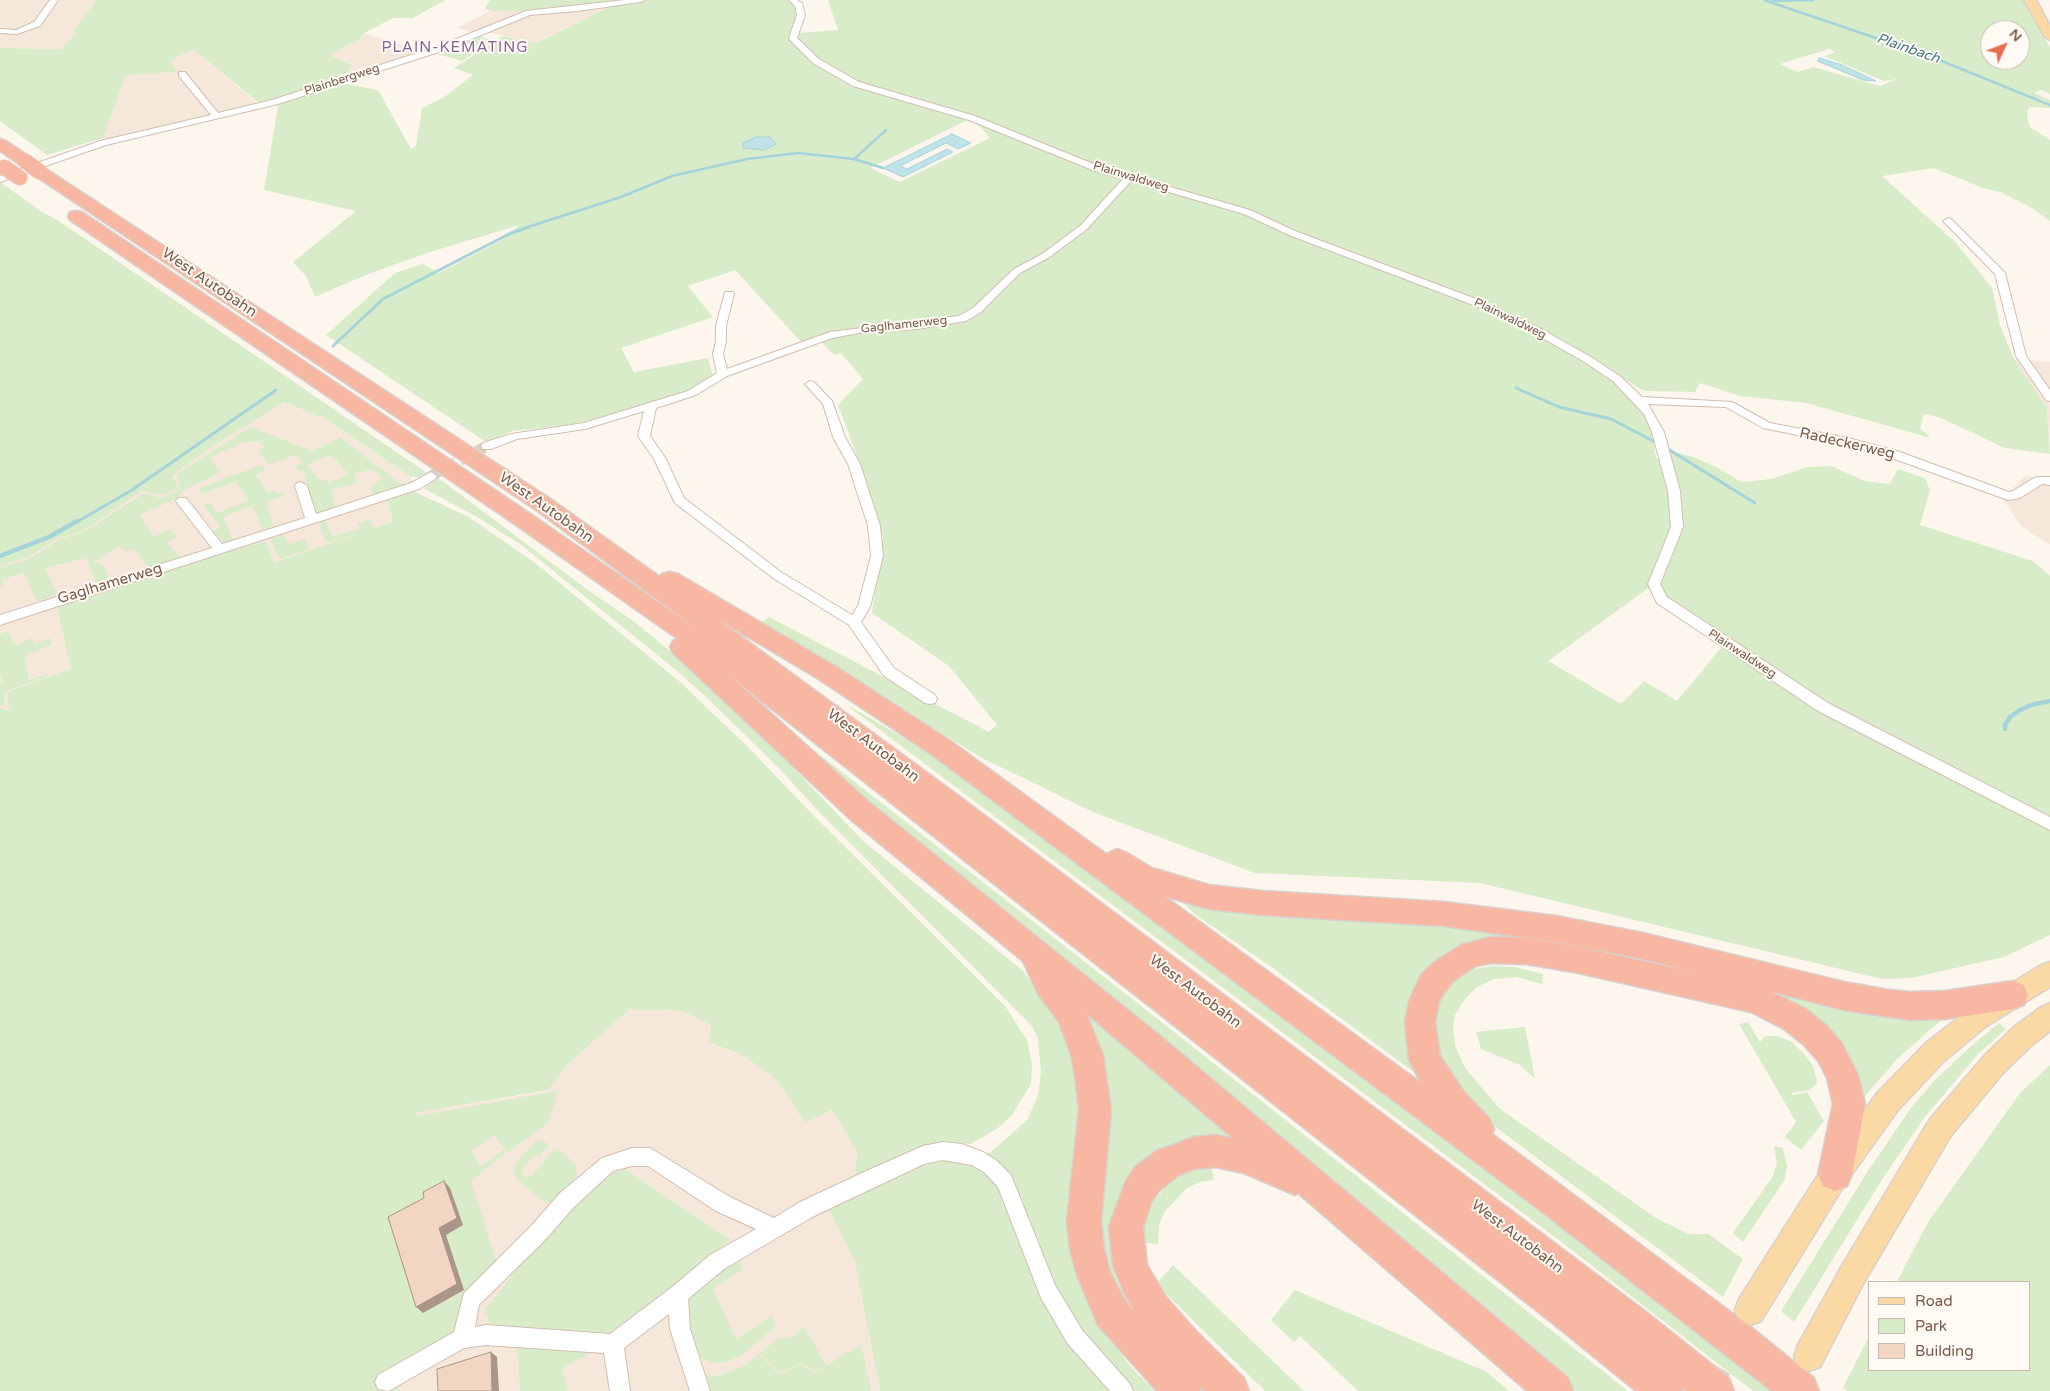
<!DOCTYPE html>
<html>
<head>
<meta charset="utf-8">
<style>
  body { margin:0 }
  #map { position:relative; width:2050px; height:1391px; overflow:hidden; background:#fdf6ec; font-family:"Varela Round",sans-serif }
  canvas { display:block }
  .legend { position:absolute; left:1868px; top:1281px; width:162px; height:90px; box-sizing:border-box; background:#fffaf3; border:1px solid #cabbb1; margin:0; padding:6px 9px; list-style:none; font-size:15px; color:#7a5c4d }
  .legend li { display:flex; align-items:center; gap:10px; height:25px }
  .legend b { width:25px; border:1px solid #cabbb1 }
  .north { position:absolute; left:1980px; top:20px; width:50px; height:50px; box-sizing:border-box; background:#fffaf3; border:1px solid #cabbb1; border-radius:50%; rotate:47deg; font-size:14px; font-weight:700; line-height:20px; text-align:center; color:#7a5c4d }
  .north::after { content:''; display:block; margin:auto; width:18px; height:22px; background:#e76f51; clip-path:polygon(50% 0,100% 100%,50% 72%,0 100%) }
</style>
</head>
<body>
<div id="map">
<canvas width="2050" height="1391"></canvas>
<ul class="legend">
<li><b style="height:6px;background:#fbd9a5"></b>Road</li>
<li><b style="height:14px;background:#d8ecc9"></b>Park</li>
<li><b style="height:14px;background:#f3d5c3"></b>Building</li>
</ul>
<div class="north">N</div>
</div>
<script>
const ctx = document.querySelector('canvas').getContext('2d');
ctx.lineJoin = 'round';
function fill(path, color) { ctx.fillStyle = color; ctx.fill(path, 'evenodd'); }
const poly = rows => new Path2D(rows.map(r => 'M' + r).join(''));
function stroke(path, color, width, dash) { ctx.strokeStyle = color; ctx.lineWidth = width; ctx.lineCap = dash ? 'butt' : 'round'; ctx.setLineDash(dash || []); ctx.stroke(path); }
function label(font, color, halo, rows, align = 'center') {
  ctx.font = font + ' "Varela Round",sans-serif'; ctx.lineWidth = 4; ctx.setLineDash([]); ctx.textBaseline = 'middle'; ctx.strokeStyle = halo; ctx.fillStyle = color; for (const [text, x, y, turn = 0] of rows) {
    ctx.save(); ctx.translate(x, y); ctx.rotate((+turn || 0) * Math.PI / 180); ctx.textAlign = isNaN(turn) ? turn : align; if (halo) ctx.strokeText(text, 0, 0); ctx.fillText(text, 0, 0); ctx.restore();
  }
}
const residential = poly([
  [0,0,96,0,73,32,78,33,61,49,0,48],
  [608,4,609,7,535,43,488,32,482,35,457,28,490,11,517,11],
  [364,33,423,52,353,75,346,75,352,65,329,55,360,39],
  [193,49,262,107,119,142,103,138,126,75,177,72,169,61],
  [2014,359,2050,362,2050,437,2047,408],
  [284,402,325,419,411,477,413,491,386,499,393,521,273,563,266,541,56,606,71,669,7,692,10,710,0,708,0,566,29,557,58,538,85,530,142,491,162,495,178,489,171,476,207,450],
  [2025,476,2050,478,2050,545,2021,526,2003,499],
  [630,1009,683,1011,711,1025,710,1044,740,1054,772,1075,790,1099,804,1123,832,1110,857,1151,855,1180,829,1209,855,1262,880,1391,399,1391,398,1369,414,1113,549,1091,567,1065]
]);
const green = poly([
  [96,0,445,0,413,18,393,18,364,33,360,39,329,55,352,65,346,75,330,82,259,103,193,49,170,61,177,72,126,75,103,138,47,155,0,121,0,48,61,49,77,33,73,32],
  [490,0,789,0,793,3,797,14,793,37,800,33,838,30,828,0,1760,0,1818,18,1764,0,2025,0,2050,48,2050,94,2041,90,2034,93,2050,100,2050,108,2031,107,2028,109,2027,117,2030,127,2050,140,2050,221,2032,208,2000,192,1983,188,1934,168,1882,176,1956,243,1992,288,2000,325,2014,359,2047,408,2050,454,2005,448,1939,417,1924,414,1920,428,1931,438,1806,403,1740,396,1700,383,1695,392,1644,391,1569,345,1621,386,1643,411,1653,436,1656,459,1674,452,1694,457,1716,467,1741,482,1771,479,1808,467,1831,466,1865,481,1890,484,1898,469,1925,478,1930,490,1920,525,2033,561,2050,576,2050,935,2004,957,1911,978,1882,979,1480,883,1255,873,1093,812,982,758,761,623,769,617,989,732,997,725,949,666,872,613,883,536,860,464,838,405,863,379,841,353,834,355,819,339,803,344,735,270,688,286,713,317,621,348,634,372,708,358,713,376,689,391,614,414,570,425,512,431,486,442,326,335,395,273,423,264,439,273,505,238,519,225,427,253,366,275,315,297,306,276,293,262,356,211,264,190,278,106,281,102,342,83,378,90,411,149,416,146,422,108,444,97,473,75,454,68,503,36,536,43,609,7,607,4,538,11,490,11,485,8],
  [1990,30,2020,30,2020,60,1990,60],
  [1829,49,1835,52,1824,56,1884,81,1897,79,1880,86,1813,67,1798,72,1780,64],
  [972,118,990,138,900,182,870,168],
  [1654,584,1662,600,1725,643,1677,701,1644,681,1621,704,1548,661],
  [479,37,495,40,462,61,438,54],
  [0,182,39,210,59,221,427,473,419,477,411,477,325,419,284,402,207,450,172,476,179,489,162,495,142,491,85,530,58,538,29,557,0,566],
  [251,427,312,451,341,438,402,485,374,496,370,486,383,478,372,469,354,474,356,483,331,490,336,509,316,515,303,471,298,470,296,465,301,463,304,466,297,454,268,465,258,450,264,447,259,441,244,442,209,458,221,472,186,489,176,499,139,515,153,536,171,529,177,537,166,542,181,558,148,568,134,549,127,551,117,547,95,562,105,567,111,581,96,583,86,558,45,568,57,594,37,602,24,572,2,580,3,585,0,587,0,567,29,559,60,539,86,531,144,493,161,498,180,490,177,474],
  [331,455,349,474,328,483,325,479,320,480,306,465],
  [262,465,266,470,256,475,267,492,274,491,276,494,283,492,283,496,266,502,273,525,263,529,252,506,223,517,233,541,225,544,213,531,221,527,203,505,210,503,217,513,248,501,237,481,201,494,199,488],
  [437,477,588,590,632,620,691,668,764,737,862,840,1022,970,1057,1012,1079,1069,1095,1313,1129,1365,1155,1391,880,1391,855,1262,829,1209,913,1167,991,1152,1027,1120,1038,1096,1041,1072,1038,1039,1032,1026,819,812,779,768,706,697,676,670,520,544,477,517,425,489,424,483],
  [413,491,467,516,534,562,680,682,748,747,815,817,1005,1006,1027,1040,1032,1064,1031,1084,1012,1115,998,1128,971,1144,942,1142,916,1148,855,1180,857,1151,832,1110,804,1123,790,1099,772,1075,740,1054,709,1043,711,1025,683,1011,630,1009,567,1065,549,1090,415,1113,417,1116,558,1091,548,1123,507,1153,494,1135,471,1151,481,1167,503,1150,505,1154,471,1181,498,1267,458,1333,398,1368,399,1391,0,1391,0,708,9,710,7,692,71,669,56,605,138,578,266,541,274,563,361,532,326,543,319,522,325,520,332,537,360,528,358,523,369,519,373,528,393,521,386,499],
  [285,535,289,544,305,539,309,549,279,559,271,539],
  [8,631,15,645,32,638,35,644,50,638,52,645,25,655,29,680,47,674,48,676,4,692,5,706,0,705,0,683,3,682,0,675,0,634],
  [844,703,933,755,1783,1391,1753,1391,1568,1247],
  [782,725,1150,1013,1628,1391,1575,1391,1168,1049,890,823],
  [1173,894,1354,916,1565,936,1866,1014,1891,1011,1948,1014,1898,1058,1857,1105,1809,1021,1502,940,1415,1006,1407,1054,1420,1058,1430,1084,1270,966,1196,915],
  [1493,966,1515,967,1543,974,1542,984,1516,977,1494,979,1477,987,1465,999,1455,1015,1453,1029,1456,1048,1465,1068,1500,1109,1656,1218,1689,1234,1708,1234,1743,1259,1723,1297,1485,1119,1448,1077,1438,1052,1435,1028,1437,1006,1446,988,1459,975,1474,969],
  [1074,999,1244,1141,1203,1140,1119,1230,1217,1391,1197,1391,1154,1347,1104,1269],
  [1748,1022,1760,1042,1765,1036,1778,1036,1792,1042,1805,1055,1814,1068,1817,1083,1810,1090,1791,1093,1793,1095,1807,1092,1824,1121,1801,1150,1785,1137,1796,1122,1739,1024],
  [1999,1023,2006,1029,1978,1054,1924,1118,1881,1181,1794,1322,1781,1311,1868,1171,1911,1108,1934,1081,1970,1047],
  [1525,1027,1535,1079,1520,1065,1481,1049,1476,1032],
  [2050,1065,2050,1391,1847,1391,1843,1387,1869,1337,1869,1370,2029,1370,2029,1282,1897,1282,1928,1222,2020,1093],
  [537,1140,550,1144,539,1157,535,1155,523,1168,521,1172,525,1178,532,1176,555,1148,566,1155,576,1166,577,1177,554,1201,546,1203,516,1179,514,1170,517,1162],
  [1774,1146,1783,1148,1787,1166,1784,1181,1743,1242,1733,1233,1773,1176,1777,1163],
  [1211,1166,1214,1180,1200,1182,1187,1188,1165,1211,1159,1225,1158,1244,1144,1243,1144,1220,1153,1202,1165,1188,1179,1176,1194,1169],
  [625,1169,731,1240,701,1263,631,1323,615,1333,601,1335,497,1328,490,1323,485,1310,561,1213,604,1176],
  [738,1256,743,1269,713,1289,736,1339,772,1316,776,1326,742,1355,725,1362,710,1363,696,1354,687,1332,686,1300],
  [1173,1265,1304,1391,1265,1391,1156,1284],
  [1295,1290,1487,1372,1509,1391,1358,1391,1300,1336,1294,1342,1271,1320],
  [804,1326,826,1365,816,1371,802,1363,780,1373,760,1353,778,1339,794,1336],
  [517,1342,600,1348,562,1368,568,1391,520,1391],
  [861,1344,871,1391,709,1391,706,1375,718,1376,746,1365,759,1354,780,1375,801,1364,815,1373]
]);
const water = poly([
  [1820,58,1842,65,1876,81,1863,80,1820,62,1817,61,1820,58],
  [952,134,971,143,958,149,946,143,900,166,907,169,947,149,953,152,903,177,883,168,952,134],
  [756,137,770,137,776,144,764,150,743,148,743,143,756,137]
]);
const streamFar2 = poly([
  [1764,0,1932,57,2050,105],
  [1772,1,1813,0],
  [854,159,886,130],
  [525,228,621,197,672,176,747,159,798,153,854,159,883,168]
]);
const streamFar1 = poly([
  [333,346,383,299,511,233,529,227],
  [1516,388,1559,407,1611,419,1655,442],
  [1668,449,1755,503],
  [75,523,132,490,276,390]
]);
const stream = poly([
  [0,556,49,537,77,521],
  [2005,729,2005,725,2010,717,2020,710,2031,705,2050,701]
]);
const minorTunnel = poly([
  [431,476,487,446]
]);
const primaryTunnel = poly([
  [1704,1391,1739,1330]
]);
const minor = poly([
  [50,0,58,0,40,26,17,34,0,33,0,29,16,30,34,22,50,0],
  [625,0,645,0,641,2,577,11,530,15,445,50,278,104,106,145,0,182,0,176,100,141,211,115,179,76,179,72,185,72,218,113,272,100,439,46,526,11,625,0],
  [789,0,797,0,802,3,805,15,797,38,819,59,859,82,975,116,1101,167,1250,210,1295,231,1484,302,1543,330,1591,357,1621,377,1642,397,1732,402,1770,423,1848,438,1897,451,2009,492,2013,491,2036,477,2050,477,2050,485,2042,484,2020,498,2008,500,1889,457,1847,445,1763,428,1726,407,1648,404,1664,432,1680,491,1683,527,1660,584,1667,597,1828,703,2050,817,2050,830,1818,711,1657,603,1648,584,1671,527,1668,491,1652,432,1644,414,1613,381,1583,361,1535,334,1476,306,1289,235,1244,214,1131,181,1086,230,1048,258,1020,273,981,312,966,321,916,329,859,333,832,338,727,376,696,395,656,408,650,436,666,459,684,498,781,572,852,615,858,606,871,556,868,526,848,464,833,437,823,404,805,384,810,381,814,382,832,401,845,437,860,464,880,526,883,556,870,607,861,622,894,668,935,695,937,699,935,703,930,704,925,703,884,676,849,625,773,578,675,503,654,459,638,436,644,411,585,429,517,439,491,449,483,449,481,446,483,443,511,434,584,423,688,391,717,373,713,354,716,341,716,326,725,292,733,292,734,294,726,326,726,341,723,354,727,369,830,332,959,316,973,308,1014,269,1042,254,1080,226,1123,179,1095,171,969,120,853,86,813,63,790,40,789,38,797,15,795,6,789,0],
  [1948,218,1951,219,2005,273,2026,356,2050,390,2050,401,2046,400,2016,356,1995,274,1945,223,1943,221,1948,218],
  [431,472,437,476,435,479,419,489,0,625,0,615,212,548,178,504,176,501,178,498,186,498,222,544,305,518,295,486,297,483,301,482,307,486,316,514,411,483,431,472],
  [943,1142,962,1144,983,1152,997,1161,1011,1175,1055,1285,1082,1330,1130,1384,1133,1391,1110,1391,1068,1344,1041,1298,998,1187,985,1173,972,1165,943,1160,924,1164,814,1216,724,1269,688,1299,690,1329,710,1391,690,1391,670,1329,669,1314,624,1348,630,1391,610,1391,604,1353,486,1345,464,1348,392,1389,388,1391,378,1389,375,1382,378,1375,454,1332,464,1293,531,1226,560,1193,602,1158,632,1148,650,1148,730,1197,774,1218,800,1202,864,1172,923,1146,943,1142],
  [632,1166,648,1166,716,1211,756,1229,710,1255,671,1288,610,1334,486,1325,475,1327,479,1305,545,1240,574,1207,613,1171,632,1166]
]);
const primary = poly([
  [2024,0,2036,0,2050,26,2050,40,2044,36,2024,0],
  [2050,962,2050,987,1985,1027,1944,1061,1898,1110,1845,1184,1761,1321,1750,1325,1739,1321,1735,1310,1739,1299,1825,1164,1878,1092,1926,1043,1967,1011,2041,965,2050,962],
  [2050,1003,2050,1031,2032,1045,2003,1073,1950,1137,1863,1284,1820,1367,1809,1371,1798,1367,1794,1356,1798,1345,1843,1264,1930,1119,1985,1055,2014,1027,2041,1007,2050,1003]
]);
const motorway = poly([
  [0,139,6,141,31,158,33,161,31,164,19,164,0,151,0,139],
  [40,167,46,169,552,500,660,577,662,574,670,572,678,574,835,666,949,740,1106,854,1117,849,1127,853,1152,868,1209,885,1262,891,1444,902,1556,916,1643,933,1844,982,1889,990,1910,992,1945,991,2013,981,2024,985,2028,995,2024,1005,2013,1009,1945,1019,1910,1020,1844,1010,1770,991,1806,1009,1826,1025,1841,1042,1858,1075,1865,1104,1852,1174,1847,1186,1835,1191,1823,1186,1818,1174,1833,1104,1827,1078,1819,1062,1804,1045,1784,1029,1751,1012,1574,972,1526,964,1491,963,1476,966,1453,981,1443,995,1439,1002,1435,1023,1440,1056,1465,1093,1489,1118,1494,1129,1492,1134,1752,1328,1814,1378,1819,1391,1772,1391,1537,1208,931,754,817,678,716,618,952,791,1641,1308,1729,1378,1734,1391,1687,1391,1682,1387,1683,1391,1636,1391,1560,1329,730,676,870,803,1159,1035,1568,1378,1573,1391,1527,1391,1298,1193,1295,1195,1244,1173,1216,1167,1194,1169,1179,1175,1159,1191,1151,1203,1143,1227,1147,1265,1166,1297,1196,1331,1244,1378,1249,1391,1205,1391,1199,1385,1201,1391,1157,1391,1098,1325,1077,1275,1070,1249,1067,1221,1079,1110,1075,1075,1071,1055,1059,1022,1038,994,1023,961,850,819,673,653,670,647,673,641,678,639,516,525,70,220,68,216,70,212,76,211,82,212,532,515,700,631,536,510,34,175,32,172,34,169,40,167],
  [1164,896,1209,909,1262,915,1444,926,1556,942,1643,959,1697,973,1574,946,1526,938,1491,937,1461,945,1433,963,1421,975,1409,1001,1405,1023,1409,1060,1421,1083,1164,896],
  [1086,1013,1234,1139,1216,1135,1194,1137,1168,1147,1156,1151,1135,1167,1125,1183,1109,1227,1113,1265,1124,1292,1135,1313,1124,1299,1110,1272,1104,1249,1101,1221,1111,1110,1103,1055,1086,1013]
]);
const motorwayBridge = poly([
  [25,161,40,172],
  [4,167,20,178]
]);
const shadedWall = poly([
  [444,1181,450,1188,463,1225,446,1235,464,1290,423,1313,416,1307,439,1228],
  [491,1352,497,1357,499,1391,492,1391]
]);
const building = poly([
  [444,1181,457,1218,439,1228,457,1284,416,1307,388,1217,424,1198,423,1192,444,1181],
  [491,1352,492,1391,438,1391,437,1369,491,1352]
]);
const farStreetnames = [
  ["Plainbergweg",342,80,-18],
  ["Plainwaldweg",1131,177,17],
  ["Plainwaldweg",1510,319,26],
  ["Gaglhamerweg",904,325,-6],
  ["Plainwaldweg",1742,654,33]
];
const farWaternames = [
  ["Plainbach",1908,49,19]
];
const farQuarternames = [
  ["PLAIN-KEMATING",455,48]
];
const streetNames = [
  ["West Autobahn",209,283,34],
  ["Radeckerweg",1847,444,13],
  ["West Autobahn",546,508,35],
  ["Gaglhamerweg",110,584,-17],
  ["West Autobahn",873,746,37],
  ["West Autobahn",1195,992,37],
  ["West Autobahn",1517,1237,37]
];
fill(residential, '#f5e8da');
fill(green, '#d8ecc9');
fill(water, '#bfe3e8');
stroke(water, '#a5d3da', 1);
stroke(streamFar2, '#a5d3da', 2.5);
stroke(streamFar1, '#a5d3da', 3);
stroke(stream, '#a5d3da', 4.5);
stroke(minorTunnel, '#dcd0c4', 11, [11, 5.5]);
stroke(primaryTunnel, '#dcd0c4', 28, [28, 14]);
stroke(minor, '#d1beb0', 2);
stroke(primary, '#dad1cd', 3);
stroke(motorway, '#dad1cd', 3);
fill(minor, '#fff');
fill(primary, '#fbd9a5');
fill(motorway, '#f7b7a3');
stroke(motorwayBridge, '#dad1cd', 16, []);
stroke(motorwayBridge, '#f7b7a3', 15);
fill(shadedWall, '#aa9588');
fill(building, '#f3d5c3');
stroke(building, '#aa9588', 1);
label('12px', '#7a5c4d', '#fffaf3', farStreetnames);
label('italic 14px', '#437c86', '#fffaf3', farWaternames);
ctx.letterSpacing = '1px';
label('15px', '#846695', '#fffaf3', farQuarternames);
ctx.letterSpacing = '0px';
label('15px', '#7a5c4d', '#fffaf3', streetNames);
</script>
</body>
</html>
